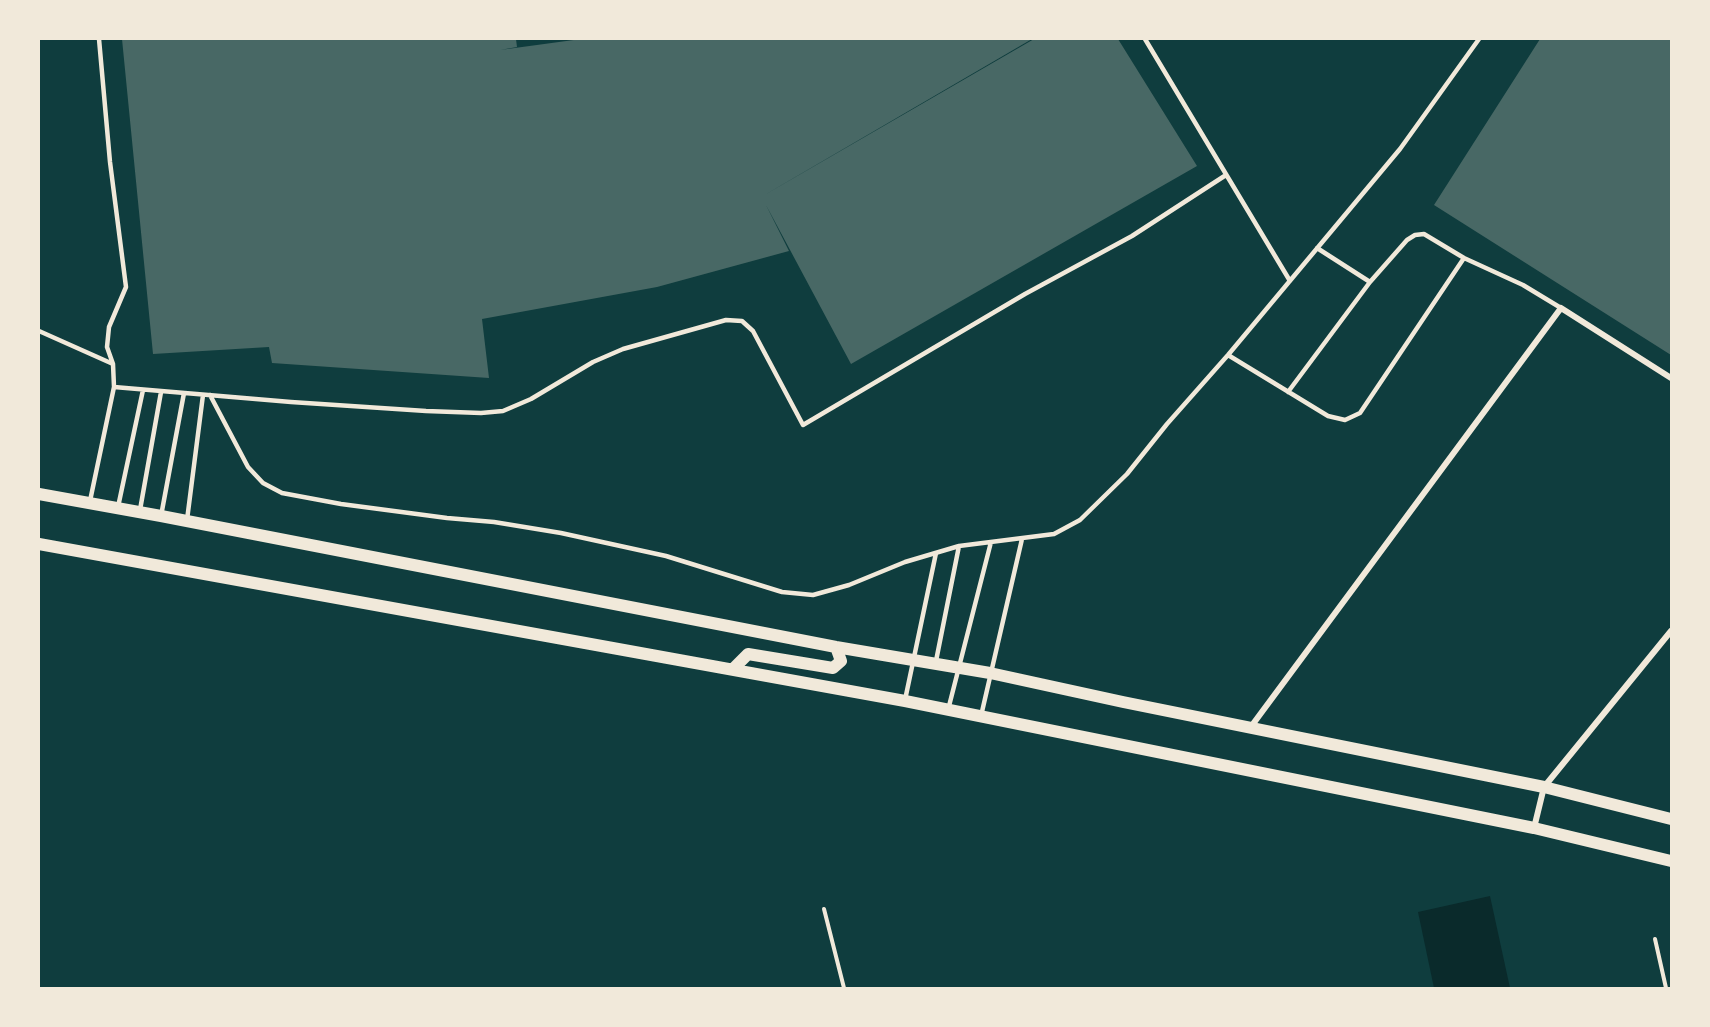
<!DOCTYPE html>
<html>
<head>
<meta charset="utf-8">
<style>
  body { margin:0 }
  #map { position:relative; width:1710px; height:1027px; overflow:hidden; background:#0f3d3e; font-family:"Golos Text",sans-serif }
  canvas { display:block }
  .frame { position:absolute; inset:0; border:40px solid #f1e9da; pointer-events:none }
</style>
</head>
<body>
<div id="map">
<canvas width="1710" height="1027"></canvas>
<div class="frame"></div>
</div>
<script>
const ctx = document.querySelector('canvas').getContext('2d');
ctx.lineJoin = 'round';
function fill(path, color) { ctx.fillStyle = color; ctx.fill(path, 'evenodd'); }
const poly = rows => new Path2D(rows.map(r => 'M' + r).join(''));
function stroke(path, color, width, dash) { ctx.strokeStyle = color; ctx.lineWidth = width; ctx.lineCap = dash ? 'butt' : 'round'; ctx.setLineDash(dash || []); ctx.stroke(path); }
const water = poly([
  [1490,896,1510,988,1434,988,1418,912]
]);
const building = poly([
  [122,39,516,39,517,47,500,50,581,39,1032,39,761,197,1034,39,1118,39,1197,166,851,364,766,205,789,251,657,287,482,319,489,378,272,363,269,347,153,354],
  [1540,39,1671,39,1671,355,1434,205]
]);
const path = poly([
  [824,909,844,988],
  [1655,939,1666,988]
]);
const service = poly([
  [1145,39,1290,281],
  [1464,258,1523,285,1561,308],
  [39,331,113,364],
  [1228,355,1328,416,1345,420,1360,413,1464,258,1424,234,1415,235,1407,240,1370,282,1317,248],
  [114,387,291,402,426,411,481,413,503,411,531,399,593,362,623,349,726,320,742,321,753,331,803,425,1025,294,1132,236,1226,175],
  [1288,392,1370,282],
  [210,395,248,467,263,483,282,493,341,504,447,518,494,522,561,533,666,556,782,592,813,595,849,585,905,562,959,546,1054,534,1080,520,1127,474,1167,424,1228,355,1400,149,1479,39],
  [90,501,114,387,113,364,107,347,109,327,126,287,110,162,99,39],
  [118,507,143,390],
  [140,510,161,392],
  [161,516,184,393],
  [187,520,203,395],
  [936,661,959,546],
  [905,700,936,553],
  [948,710,991,542],
  [981,716,1022,539]
]);
const minor = poly([
  [1250,728,1561,308,1671,378],
  [1534,828,1544,787,1671,631]
]);
const secondary = poly([
  [39,494,161,516,836,647,990,673,1123,702,1544,787,1671,819],
  [39,544,905,701,1534,828,1671,861],
  [734,668,748,654,833,668,841,661,836,647]
]);
fill(water, '#0a2a2b');
fill(building, '#486865');
stroke(path, '#f1e9da', 4);
stroke(service, '#f1e9da', 4.5);
stroke(minor, '#f1e9da', 6);
stroke(secondary, '#f1e9da', 12);
</script>
</body>
</html>
